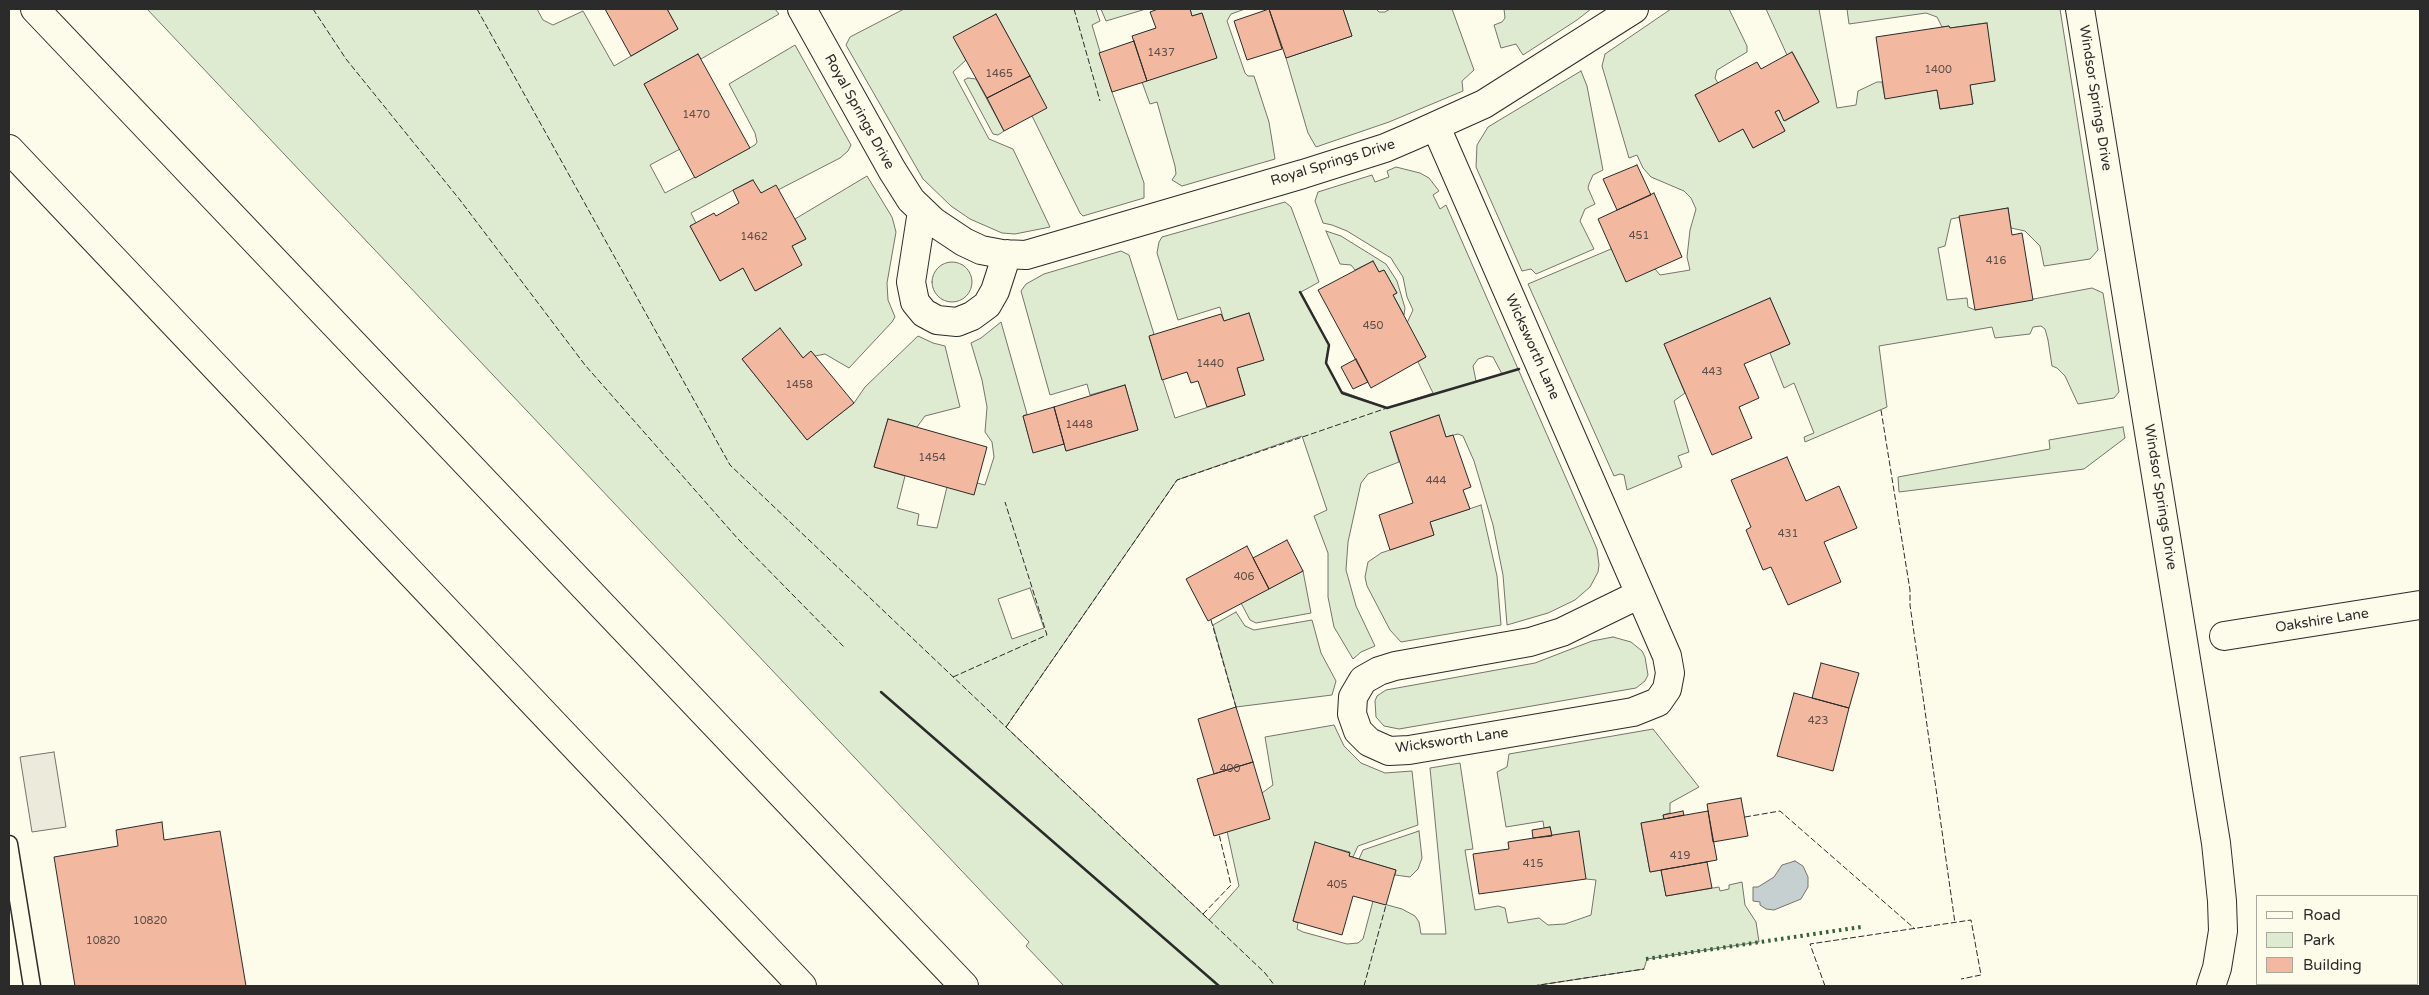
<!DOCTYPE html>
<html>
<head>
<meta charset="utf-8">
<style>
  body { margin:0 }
  #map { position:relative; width:2429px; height:995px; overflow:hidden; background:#fdfbea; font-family:"Varela Round",sans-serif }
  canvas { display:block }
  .frame { position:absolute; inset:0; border:10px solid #2b2b2b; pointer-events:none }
  .legend { position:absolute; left:2256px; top:895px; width:162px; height:90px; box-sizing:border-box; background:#fdfbea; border:1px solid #a9a89e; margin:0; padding:6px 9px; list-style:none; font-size:15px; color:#2b2b2b }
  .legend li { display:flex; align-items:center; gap:10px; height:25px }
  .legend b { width:25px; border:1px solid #a9a89e }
</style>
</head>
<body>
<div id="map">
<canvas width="2429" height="995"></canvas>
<div class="frame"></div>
<ul class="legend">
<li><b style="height:6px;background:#fdfbea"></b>Road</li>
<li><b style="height:14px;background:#deebd1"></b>Park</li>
<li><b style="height:14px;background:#f2b8a0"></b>Building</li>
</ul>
</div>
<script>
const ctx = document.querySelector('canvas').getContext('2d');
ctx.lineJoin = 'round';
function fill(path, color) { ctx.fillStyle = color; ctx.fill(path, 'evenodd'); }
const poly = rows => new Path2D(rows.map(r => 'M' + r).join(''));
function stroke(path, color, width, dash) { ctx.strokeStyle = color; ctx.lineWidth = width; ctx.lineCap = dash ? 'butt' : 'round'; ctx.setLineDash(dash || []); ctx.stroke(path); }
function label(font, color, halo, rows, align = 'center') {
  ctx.font = font + ' "Varela Round",sans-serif'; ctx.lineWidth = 4; ctx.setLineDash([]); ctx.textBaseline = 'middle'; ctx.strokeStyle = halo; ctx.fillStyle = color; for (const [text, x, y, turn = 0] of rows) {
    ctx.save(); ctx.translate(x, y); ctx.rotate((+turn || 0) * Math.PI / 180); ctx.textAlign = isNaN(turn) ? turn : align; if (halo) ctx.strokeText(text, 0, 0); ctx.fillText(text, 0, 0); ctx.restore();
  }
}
const green = poly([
  [147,9,537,9,543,20,553,25,583,11,614,66,678,29,667,9,775,9,779,14,701,59,698,54,644,84,680,149,650,165,665,193,755,145,757,142,755,133,729,84,795,45,851,145,848,151,840,158,778,190,761,193,752,180,691,213,696,223,690,226,720,281,743,268,756,291,801,265,792,246,806,239,795,219,867,176,892,217,896,232,887,283,888,300,895,317,892,322,849,368,825,354,815,356,811,351,803,358,780,329,742,359,807,440,854,403,865,387,918,336,933,343,945,346,960,407,925,416,917,427,888,419,874,467,905,476,897,508,919,514,917,525,937,528,947,487,977,483,985,485,994,457,992,442,985,432,987,407,982,380,971,343,981,338,1001,322,1027,414,1023,416,1033,452,1064,444,1066,451,1138,430,1125,385,1090,395,1087,384,1050,395,1021,291,1026,284,1044,274,1121,251,1129,255,1154,334,1149,337,1175,418,1245,395,1237,368,1263,360,1249,313,1224,321,1220,307,1178,320,1157,253,1159,242,1162,237,1285,202,1291,207,1319,282,1301,292,1329,345,1326,363,1341,391,1387,408,1433,393,1418,362,1426,357,1407,323,1413,310,1407,297,1403,277,1394,263,1391,258,1347,231,1332,225,1323,223,1315,201,1318,192,1372,175,1375,182,1389,177,1387,171,1396,167,1420,173,1429,178,1439,191,1433,195,1440,209,1446,205,1591,535,1597,549,1599,565,1598,572,1590,587,1575,600,1548,613,1507,625,1503,575,1493,525,1474,461,1463,436,1458,434,1446,437,1438,415,1390,432,1399,462,1368,474,1361,483,1348,542,1346,570,1356,606,1375,646,1361,652,1353,659,1334,627,1328,597,1328,553,1314,516,1327,510,1302,436,1177,480,1006,727,1209,920,1239,886,1227,831,1262,793,1273,785,1265,737,1334,725,1344,746,1361,763,1385,773,1412,771,1418,825,1358,846,1353,857,1349,856,1350,852,1315,843,1293,921,1298,923,1297,929,1303,932,1347,944,1358,943,1363,939,1373,901,1402,909,1415,916,1419,922,1421,934,1446,934,1430,768,1460,763,1473,849,1465,850,1475,910,1498,906,1505,908,1508,923,1539,918,1548,925,1565,924,1591,915,1596,880,1586,879,1552,836,1550,827,1544,828,1543,821,1506,827,1497,772,1507,767,1509,754,1653,729,1699,787,1670,803,1670,813,1663,815,1664,819,1641,823,1650,872,1661,870,1666,896,1719,887,1720,891,1729,889,1729,885,1742,882,1745,905,1756,922,1759,942,1647,959,1644,969,1533,986,1064,986,1026,946,1029,942,147,9],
  [1487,356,1493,357,1502,374,1476,381,1473,366,1478,359,1487,356],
  [1030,588,1044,628,1012,639,998,599,1030,588],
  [904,9,1096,9,1100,21,1092,25,1112,92,1144,183,1144,198,1083,216,1080,213,1032,116,1030,76,996,14,954,37,966,60,953,72,989,139,1013,149,1050,227,1015,234,1002,233,970,219,951,206,923,179,846,45,850,37,904,9],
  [1101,9,1146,9,1106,21,1101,9],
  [1190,9,1245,9,1231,14,1227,21,1245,73,1248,76,1254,76,1269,122,1275,159,1182,186,1172,180,1176,174,1175,166,1157,102,1150,104,1142,82,1216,58,1202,13,1192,16,1190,9],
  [1343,9,1376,9,1379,12,1385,12,1390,9,1452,9,1474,70,1462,81,1463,91,1389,122,1316,147,1308,133,1286,58,1352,36,1343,9],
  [1504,9,1591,9,1577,20,1523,55,1516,44,1501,48,1494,25,1502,22,1505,18,1504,9],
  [1671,9,1729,9,1747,46,1747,52,1717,70,1715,78,1718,83,1695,95,1719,141,1743,129,1753,148,1785,131,1775,112,1779,110,1785,121,1819,102,1793,53,1787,55,1766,9,1819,9,1837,108,1856,105,1858,91,1877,82,1882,82,1885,98,1937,90,1940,109,1973,104,1970,85,1995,80,1986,23,1950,28,1949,26,1942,27,1937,17,1926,13,1849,24,1847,9,2060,9,2098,250,2090,259,2044,266,2040,246,2025,231,2011,228,2008,208,1951,219,1945,246,1938,248,1947,300,1967,298,1968,307,1975,310,2092,288,2103,293,2119,392,2114,398,2078,404,2065,376,2057,368,2052,366,2048,340,2045,329,2041,326,2033,327,2030,334,1995,338,1992,327,1879,346,1887,407,1805,442,1804,437,1814,433,1794,383,1784,388,1770,353,1790,344,1770,298,1664,344,1685,393,1674,401,1689,452,1678,456,1682,467,1627,490,1624,475,1620,474,1614,476,1528,284,1611,249,1655,269,1660,275,1690,270,1687,257,1690,230,1696,209,1691,198,1684,191,1651,177,1643,168,1637,155,1629,158,1602,66,1605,54,1671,9],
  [1581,71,1587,86,1603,170,1593,175,1589,184,1588,188,1595,204,1585,209,1580,221,1594,249,1536,274,1531,269,1522,271,1476,167,1477,145,1488,127,1581,71],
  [968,78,976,79,1004,131,998,135,993,134,964,80,968,78],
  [1326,231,1341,236,1386,264,1397,281,1405,308,1404,315,1393,295,1397,293,1384,270,1379,272,1373,261,1355,270,1351,265,1340,264,1326,231],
  '932 282a20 20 0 1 1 40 0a20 20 0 1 1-40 0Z',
  [2123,427,2125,438,2084,469,1899,492,1898,477,2050,449,2049,440,2123,427],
  [1481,505,1497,576,1501,625,1401,642,1390,630,1367,586,1365,577,1368,562,1381,553,1434,535,1430,522,1481,505],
  [1303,571,1311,613,1256,623,1250,620,1241,603,1303,571],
  [1236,612,1245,626,1254,630,1312,620,1321,653,1336,681,1332,695,1236,707,1213,625,1236,612],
  [1613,637,1631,642,1642,651,1645,657,1648,675,1645,681,1636,688,1399,729,1384,726,1376,717,1375,701,1377,696,1386,690,1535,663,1592,641,1613,637],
  [1419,831,1422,858,1418,869,1410,877,1395,875,1396,870,1359,859,1363,850,1419,831]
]);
const parking = poly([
  [54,752,66,827,32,832,20,757,54,752]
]);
const water = poly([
  [1795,861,1803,866,1808,877,1808,887,1801,899,1774,910,1766,909,1760,905,1760,902,1753,901,1753,887,1758,887,1774,877,1782,865,1795,861]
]);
const building = poly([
  [605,9,667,9,678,29,631,56,605,9],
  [1158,9,1190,9,1192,16,1202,13,1217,58,1147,81,1132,36,1156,28,1150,12,1158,9],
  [1269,9,1343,9,1352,36,1286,58,1269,9],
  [1269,9,1282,49,1247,60,1234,21,1269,9],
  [996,14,1030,76,987,98,953,37,996,14],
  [1987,23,1995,81,1970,85,1973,104,1940,109,1937,90,1885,99,1876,37,1949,26,1950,28,1987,23],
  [1134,41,1147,81,1112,92,1099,53,1134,41],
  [1792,52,1819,102,1784,121,1779,110,1775,112,1785,131,1753,148,1743,129,1719,142,1695,95,1757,62,1761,69,1792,52],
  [698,54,750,148,695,178,644,84,698,54],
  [1030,76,1047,108,1004,131,987,98,1030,76],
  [1637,165,1651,195,1617,210,1603,179,1637,165],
  [753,180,761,193,776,185,806,239,792,246,802,265,755,291,743,268,720,281,690,226,714,213,716,216,739,203,733,190,753,180],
  [1654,193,1682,257,1626,282,1598,219,1654,193],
  [2008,208,2012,235,2022,233,2033,300,1975,310,1959,216,2008,208],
  [1373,261,1379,272,1384,270,1397,293,1393,295,1426,357,1371,388,1318,290,1373,261],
  [1770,298,1790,344,1744,364,1759,398,1739,407,1752,438,1712,455,1664,344,1770,298],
  [1249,313,1264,360,1237,368,1245,395,1207,407,1198,381,1191,383,1187,372,1162,380,1149,336,1221,314,1224,321,1249,313],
  [780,328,803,358,811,351,854,403,807,440,742,359,780,328],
  [1356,359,1368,382,1353,389,1341,367,1356,359],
  [1125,385,1138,430,1066,451,1054,407,1125,385],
  [1054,407,1064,444,1033,453,1023,416,1054,407],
  [1439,415,1446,437,1453,435,1471,487,1463,490,1470,509,1430,522,1434,535,1390,550,1379,515,1413,503,1390,432,1439,415],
  [888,419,987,447,974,495,874,467,888,419],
  [1787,457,1806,501,1839,486,1857,528,1824,542,1841,582,1788,605,1771,567,1763,570,1760,563,1746,530,1751,527,1731,480,1787,457],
  [1287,540,1303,571,1269,589,1253,558,1287,540],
  [1247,546,1269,589,1208,621,1186,579,1247,546],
  [1821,663,1859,673,1849,708,1812,698,1821,663],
  [1794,693,1849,708,1833,771,1777,756,1794,693],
  [1236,707,1253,762,1214,774,1198,719,1236,707],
  [1253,762,1270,819,1214,836,1197,779,1253,762],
  [1741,798,1748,836,1713,842,1707,804,1741,798],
  [1683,811,1684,815,1664,819,1663,815,1683,811],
  [1708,811,1717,860,1650,872,1641,823,1708,811],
  [162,822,164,840,220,831,246,986,75,986,54,857,118,846,116,830,162,822],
  [1550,827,1552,836,1533,838,1532,830,1550,827],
  [1579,831,1586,879,1479,894,1473,854,1509,849,1508,842,1579,831],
  [1315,842,1350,853,1349,856,1396,870,1386,905,1353,896,1342,935,1293,921,1315,842],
  [1707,862,1712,888,1666,896,1661,870,1707,862]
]);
const service = poly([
  [9,844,32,986]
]);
const minor = poly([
  [802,9,892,170,911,200,934,222,964,242,981,250,1002,254,1026,255,1303,174,1385,148,1413,136,1484,104,1634,9],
  [2080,9,2216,843,2222,901,2223,931,2217,968,2211,986],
  [1436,127,1640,594,1562,632,1530,642,1395,666,1379,671,1363,680,1353,697,1352,714,1358,731,1369,742,1389,751,1409,750,1633,712,1658,702,1667,689,1670,673,1667,656,1640,594],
  [922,211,911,282,915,302,924,313,937,320,957,322,972,316,987,305,995,291,1007,254],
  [2224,636,2420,605]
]);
const motorway = poly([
  [35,9,964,986],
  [9,149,802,986]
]);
const hedge = poly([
  [1646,959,1861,927]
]);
const fence = poly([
  [313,9,346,59,460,200,585,365,738,539,845,648],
  [477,9,730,465,1265,973,1275,986],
  [1074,9,1100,101],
  [1881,410,1910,590,1910,605,1955,923],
  [1211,620,1236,707],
  [953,677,1047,635,1005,502],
  [1006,727,1177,480,1387,408],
  [1745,817,1780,811,1915,929],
  [1203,914,1231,885,1219,834],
  [1364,986,1386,905],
  [1533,986,1644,969],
  [1825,986,1810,944,1971,920,1981,975,1961,979]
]);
const wall = poly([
  [1300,292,1329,345,1326,363,1342,393,1387,408,1519,369],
  [881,692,1219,986]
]);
const numberNames = [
  ["1437",1161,53],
  ["1400",1938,70],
  ["1465",999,74],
  ["1470",696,115],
  ["451",1639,236],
  ["1462",754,237],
  ["416",1996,261],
  ["450",1373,326],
  ["1440",1210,364],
  ["443",1712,372],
  ["1458",799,385],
  ["1448",1079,425],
  ["1454",932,458],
  ["444",1436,481],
  ["431",1788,534],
  ["406",1244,577],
  ["423",1818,721],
  ["400",1230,769],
  ["419",1680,856],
  ["415",1533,864],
  ["405",1337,885],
  ["10820",150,921],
  ["10820",103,941]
];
const streetNames = [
  ["Windsor Springs Drive",2095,98,81],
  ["Royal Springs Drive",859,112,61],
  ["Royal Springs Drive",1333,163,-17],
  ["Wicksworth Lane",1532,347,66],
  ["Windsor Springs Drive",2160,497,81],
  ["Oakshire Lane",2322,621,-9],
  ["Wicksworth Lane",1452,741,-8]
];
fill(green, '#deebd1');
stroke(green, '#74746e', 1);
fill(parking, '#eceadb');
stroke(parking, '#74746e', 1);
fill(water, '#c7d0d0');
stroke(water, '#74746e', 1);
fill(building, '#f2b8a0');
stroke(building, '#2b2b2b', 1);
stroke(service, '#2b2b2b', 19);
stroke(minor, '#2b2b2b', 30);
stroke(motorway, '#2b2b2b', 30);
stroke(service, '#fdfbea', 16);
stroke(minor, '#fdfbea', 28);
stroke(motorway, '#fdfbea', 28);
stroke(hedge, '#34623c', 4, [2.5, 4]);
stroke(fence, '#2b2b2b', 1, [6, 2.5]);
stroke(wall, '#2b2b2b', 2.5);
label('11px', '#5d4e48', null, numberNames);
label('14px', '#2b2b2b', '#fdfbea', streetNames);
</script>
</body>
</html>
